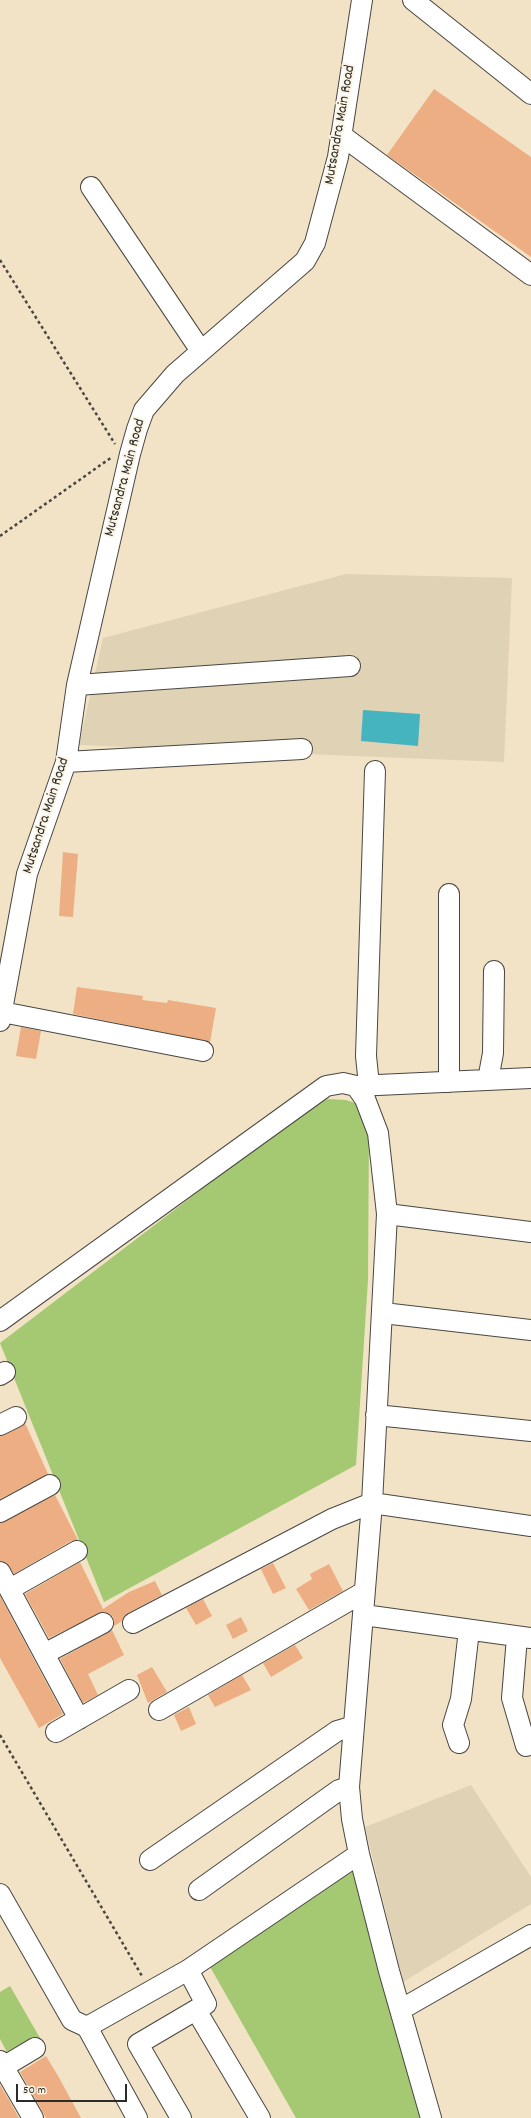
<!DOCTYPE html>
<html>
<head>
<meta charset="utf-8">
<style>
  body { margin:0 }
  #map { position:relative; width:531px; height:2118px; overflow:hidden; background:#f3e3c6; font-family:Dekko,sans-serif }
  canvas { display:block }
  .scale { position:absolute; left:16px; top:2084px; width:111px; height:18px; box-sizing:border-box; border:2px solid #2b2b2b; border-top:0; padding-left:5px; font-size:12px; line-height:14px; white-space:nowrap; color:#2b2b2b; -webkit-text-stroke:3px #fcf5e5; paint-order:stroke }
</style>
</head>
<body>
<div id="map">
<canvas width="531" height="2118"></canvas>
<div class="scale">50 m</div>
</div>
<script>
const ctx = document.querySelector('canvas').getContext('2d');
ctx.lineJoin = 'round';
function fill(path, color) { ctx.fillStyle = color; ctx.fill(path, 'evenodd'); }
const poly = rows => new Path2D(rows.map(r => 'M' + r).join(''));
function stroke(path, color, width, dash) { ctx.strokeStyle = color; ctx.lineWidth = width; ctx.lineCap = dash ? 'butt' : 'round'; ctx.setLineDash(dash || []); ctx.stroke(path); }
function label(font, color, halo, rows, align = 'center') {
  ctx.font = font + ' Dekko,sans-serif'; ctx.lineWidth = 4; ctx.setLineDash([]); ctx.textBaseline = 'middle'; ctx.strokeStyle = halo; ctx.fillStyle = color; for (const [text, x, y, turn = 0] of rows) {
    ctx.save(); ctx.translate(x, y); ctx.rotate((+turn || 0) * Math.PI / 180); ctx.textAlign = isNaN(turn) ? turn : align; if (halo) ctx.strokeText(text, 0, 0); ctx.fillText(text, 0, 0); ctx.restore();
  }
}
const built = poly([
  [346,574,512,578,504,762,79,745,103,638],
  [471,1785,531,1877,531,1904,403,1982,365,1827]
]);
const green = poly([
  [328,1099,346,1100,355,1103,361,1109,369,1129,368,1280,356,1465,104,1602,0,1343,312,1105],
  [351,1867,404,2051,423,2118,296,2118,209,1965],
  [10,1986,40,2038,9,2056,0,2039,0,1992]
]);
const water = poly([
  [363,710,420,714,418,746,361,741]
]);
const building = poly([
  [434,89,531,157,531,257,387,155],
  [63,852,78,854,73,917,59,916],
  [77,987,143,996,142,1000,167,1003,168,1000,216,1008,210,1042,73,1014],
  [21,1027,41,1031,36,1059,16,1056],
  [25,1423,48,1474,0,1499,0,1436],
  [55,1495,78,1540,71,1541,14,1574,6,1562,0,1561,0,1523],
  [80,1562,103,1609,129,1592,155,1581,162,1595,128,1613,122,1621,114,1626,113,1617,109,1613,103,1612,49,1638,25,1594],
  [273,1563,286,1588,273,1594,261,1569],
  [329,1564,343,1591,309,1610,296,1589,312,1579,310,1574],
  [0,1596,63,1714,39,1728,0,1658],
  [203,1599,212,1616,196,1625,186,1608],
  [241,1617,248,1631,233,1639,226,1625],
  [112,1630,124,1655,88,1674,98,1695,83,1703,60,1659],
  [295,1645,303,1658,271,1677,263,1663],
  [152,1667,167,1692,148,1703,137,1675],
  [242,1675,251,1690,215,1707,208,1695],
  [189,1707,196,1724,181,1731,174,1715],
  [46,2056,57,2074,81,2118,46,2118,20,2072],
  [0,2085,9,2100,19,2118,0,2118]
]);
const path = poly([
  [0,260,115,444],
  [0,536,112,457],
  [0,1735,142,1976]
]);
const minor = poly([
  [413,0,531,94],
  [341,135,531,275],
  [91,187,201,351],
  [77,685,350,666],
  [66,762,302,749],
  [449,894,449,1082],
  [2,1012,203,1051],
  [0,1021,27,874,66,762,77,685,130,454,137,429,144,410,175,374,305,261,315,243,338,157,362,0],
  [488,1080,493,1053,494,971],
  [369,1085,366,1056,375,771],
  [356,1086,531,1078],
  [387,1214,531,1232],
  [383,1313,531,1330],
  [0,1321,326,1086,343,1083,356,1086,365,1099,378,1133,387,1214,372,1503,349,1787,352,1819,359,1854,389,1971,431,2118],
  [0,1375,5,1372],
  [376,1415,531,1431],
  [0,1425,16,1417],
  [0,1512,50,1485],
  [0,1572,79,1719],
  [10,1589,77,1551],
  [364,1615,531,1638],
  [133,1623,332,1519,372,1503,531,1526],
  [517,1637,512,1698,526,1746],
  [44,1654,103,1623],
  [159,1710,364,1592],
  [56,1732,129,1690],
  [459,1743,453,1725,461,1699,469,1630],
  [150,1860,337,1731,354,1726],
  [199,1890,339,1790,349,1787],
  [0,1894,72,2020,87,2027,137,2118],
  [196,2010,260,2118],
  [400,2010,531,1935],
  [87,2027,188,1970,359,1854],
  [0,2061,33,2118],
  [0,2069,35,2048],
  [181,2118,138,2044,206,2004,188,1970]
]);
const streetNames = [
  ["Mutsandra Main Road",341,125,-80],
  ["Mutsandra Main Road",126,478,-75],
  ["Mutsandra Main Road",47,816,-72]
];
fill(built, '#e0d2b4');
fill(green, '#a5c872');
fill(water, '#45b4be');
fill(building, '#ecae82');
stroke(minor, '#494742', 22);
stroke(path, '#494742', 2.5, [3, 3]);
stroke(minor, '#fff', 20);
label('15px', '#2b2b2b', '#fcf5e5', streetNames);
</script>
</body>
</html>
